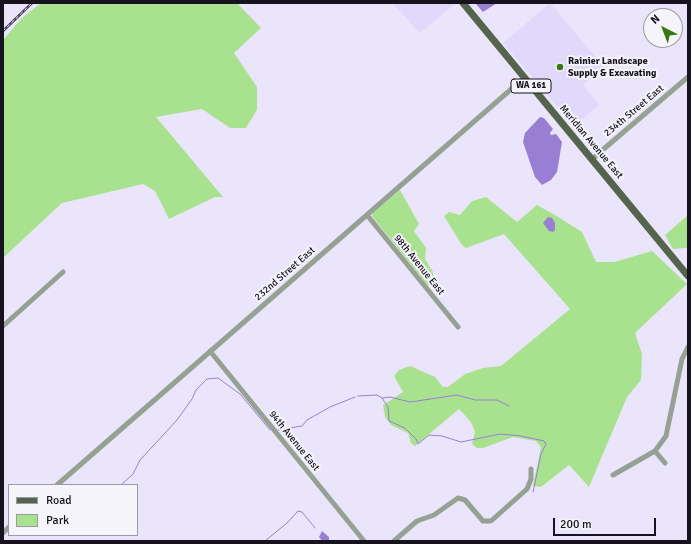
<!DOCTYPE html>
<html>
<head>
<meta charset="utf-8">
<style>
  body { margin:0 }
  #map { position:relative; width:691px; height:544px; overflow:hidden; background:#eae5fa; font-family:Signika,sans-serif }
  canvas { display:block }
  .frame { position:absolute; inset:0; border:4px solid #16131f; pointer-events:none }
  .legend { position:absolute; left:8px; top:484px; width:130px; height:52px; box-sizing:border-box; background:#f6f4fb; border:1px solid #9c9aa3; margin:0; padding:5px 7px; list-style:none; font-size:12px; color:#16131f }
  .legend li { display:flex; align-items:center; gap:8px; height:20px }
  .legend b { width:20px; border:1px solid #9c9aa3 }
  .north { position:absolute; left:643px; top:8px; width:40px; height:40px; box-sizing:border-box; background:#f6f4fb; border:1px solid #9c9aa3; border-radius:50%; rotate:318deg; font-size:11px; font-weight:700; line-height:16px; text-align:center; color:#16131f }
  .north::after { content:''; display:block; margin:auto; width:14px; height:18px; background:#39760f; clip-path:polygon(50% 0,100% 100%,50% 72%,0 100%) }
  .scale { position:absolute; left:553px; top:518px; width:103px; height:18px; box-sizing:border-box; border:2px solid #16131f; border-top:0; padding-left:5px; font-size:12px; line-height:14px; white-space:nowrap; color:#16131f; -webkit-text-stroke:3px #f6f4fb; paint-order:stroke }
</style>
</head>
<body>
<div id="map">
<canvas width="691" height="544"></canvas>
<div class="frame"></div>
<ul class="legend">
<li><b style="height:5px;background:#54644d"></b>Road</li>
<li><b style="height:11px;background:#a9e28f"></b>Park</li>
</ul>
<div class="north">N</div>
<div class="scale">200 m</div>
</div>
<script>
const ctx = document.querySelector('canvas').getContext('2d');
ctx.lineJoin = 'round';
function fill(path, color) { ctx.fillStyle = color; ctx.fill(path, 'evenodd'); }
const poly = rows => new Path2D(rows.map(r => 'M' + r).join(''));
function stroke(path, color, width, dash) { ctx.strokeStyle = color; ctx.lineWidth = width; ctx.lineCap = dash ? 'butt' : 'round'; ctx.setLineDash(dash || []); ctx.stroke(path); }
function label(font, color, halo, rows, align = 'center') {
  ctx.font = font + ' Signika,sans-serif'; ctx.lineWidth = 4; ctx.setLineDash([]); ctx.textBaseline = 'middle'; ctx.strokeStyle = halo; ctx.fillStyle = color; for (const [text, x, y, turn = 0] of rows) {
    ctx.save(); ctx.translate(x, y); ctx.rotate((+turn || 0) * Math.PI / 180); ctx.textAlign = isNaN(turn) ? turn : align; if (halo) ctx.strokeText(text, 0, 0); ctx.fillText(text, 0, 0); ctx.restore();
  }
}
const built = poly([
  [392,3,454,3,455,4,420,33],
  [550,3,604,67,583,85,599,105,574,126,503,43]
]);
const green = poly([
  [41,3,237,3,261,28,234,53,257,87,257,110,246,128,230,128,202,109,156,117,223,197,215,197,169,219,155,191,143,184,62,203,3,258,3,40,22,18],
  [400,190,419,224,414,231,426,248,425,259,433,272,433,278,428,286,372,216,373,213],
  [486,197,517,222,537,205,555,215,582,232,596,262,614,262,652,251,687,284,635,333,642,354,641,380,627,397,589,487,569,465,541,487,533,486,541,447,536,441,513,437,483,448,477,448,472,444,475,432,471,422,459,409,415,446,411,443,408,433,391,425,385,417,383,405,403,392,394,376,399,370,410,366,435,377,443,387,448,387,465,374,483,368,501,366,570,309,504,234,466,248,462,245,444,216,449,212,460,215,472,201],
  [688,215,688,246,686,248,673,249,665,235]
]);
const water = poly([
  [475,3,497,3,483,12],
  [540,117,544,118,553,129,550,133,551,135,556,134,562,142,557,172,551,180,542,185,535,177,523,142,525,133],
  [548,217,552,218,555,223,555,230,553,232,549,231,543,223],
  [322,531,329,537,329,541,322,541,319,537]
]);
const stream = poly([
  [358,396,377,395,382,398,390,397,410,402,457,395,475,400,497,400,509,406],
  [382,398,388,407,389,421,405,428,416,439,418,444,429,435,442,436,461,442,500,434,521,436,544,441,546,444,541,454,533,492],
  [278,430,302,426,307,420,330,407,355,397],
  [121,485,133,474,140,460,177,420,192,399,196,390,207,379,218,378,240,394,270,430],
  [265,541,287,523,298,511,302,512,315,528]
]);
const minor = poly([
  [592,159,688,77],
  [367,215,458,327],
  [3,326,63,272],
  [210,351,364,541],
  [655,451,665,463],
  [613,475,655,451,666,436,682,359,688,347],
  [57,485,524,78],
  [3,533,9,527],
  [394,541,417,521,434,515,458,498,465,500,483,521,491,521,527,489,531,479,531,469]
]);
const major = poly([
  [463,3,688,276]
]);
const rail = poly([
  [3,31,32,3]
]);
const markers = [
  [560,67,4,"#39760f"]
];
const shields = [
  [531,86,40]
];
const shieldNames = [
  ["WA 161",531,86]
];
const poiNames = [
  ["Rainier Landscape",568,61],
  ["Supply & Excavating",568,73]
];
const streetNames = [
  ["234th Street East",634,111,-40],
  ["Meridian Avenue East",591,142,50],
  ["98th Avenue East",419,265,51],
  ["232nd Street East",285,274,-41],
  ["94th Avenue East",294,441,51]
];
fill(built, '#e1d9fb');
fill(green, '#a9e28f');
fill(water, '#987fd4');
stroke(stream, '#987fd4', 1);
stroke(minor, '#96a093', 5);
stroke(major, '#54644d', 7);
stroke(rail, '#4c4856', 2.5);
stroke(rail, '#f6f4fb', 1, [3]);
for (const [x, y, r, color] of markers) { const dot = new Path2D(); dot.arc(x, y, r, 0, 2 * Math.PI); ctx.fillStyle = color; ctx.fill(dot); stroke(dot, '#f6f4fb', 1.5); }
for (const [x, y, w] of shields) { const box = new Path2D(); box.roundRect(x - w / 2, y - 7, w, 14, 3); ctx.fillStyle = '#f6f4fb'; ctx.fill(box); stroke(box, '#16131f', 1); }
label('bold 9px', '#16131f', null, shieldNames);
label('bold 10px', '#16131f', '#f6f4fb', poiNames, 'left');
label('10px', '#16131f', '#f6f4fb', streetNames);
</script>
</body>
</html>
